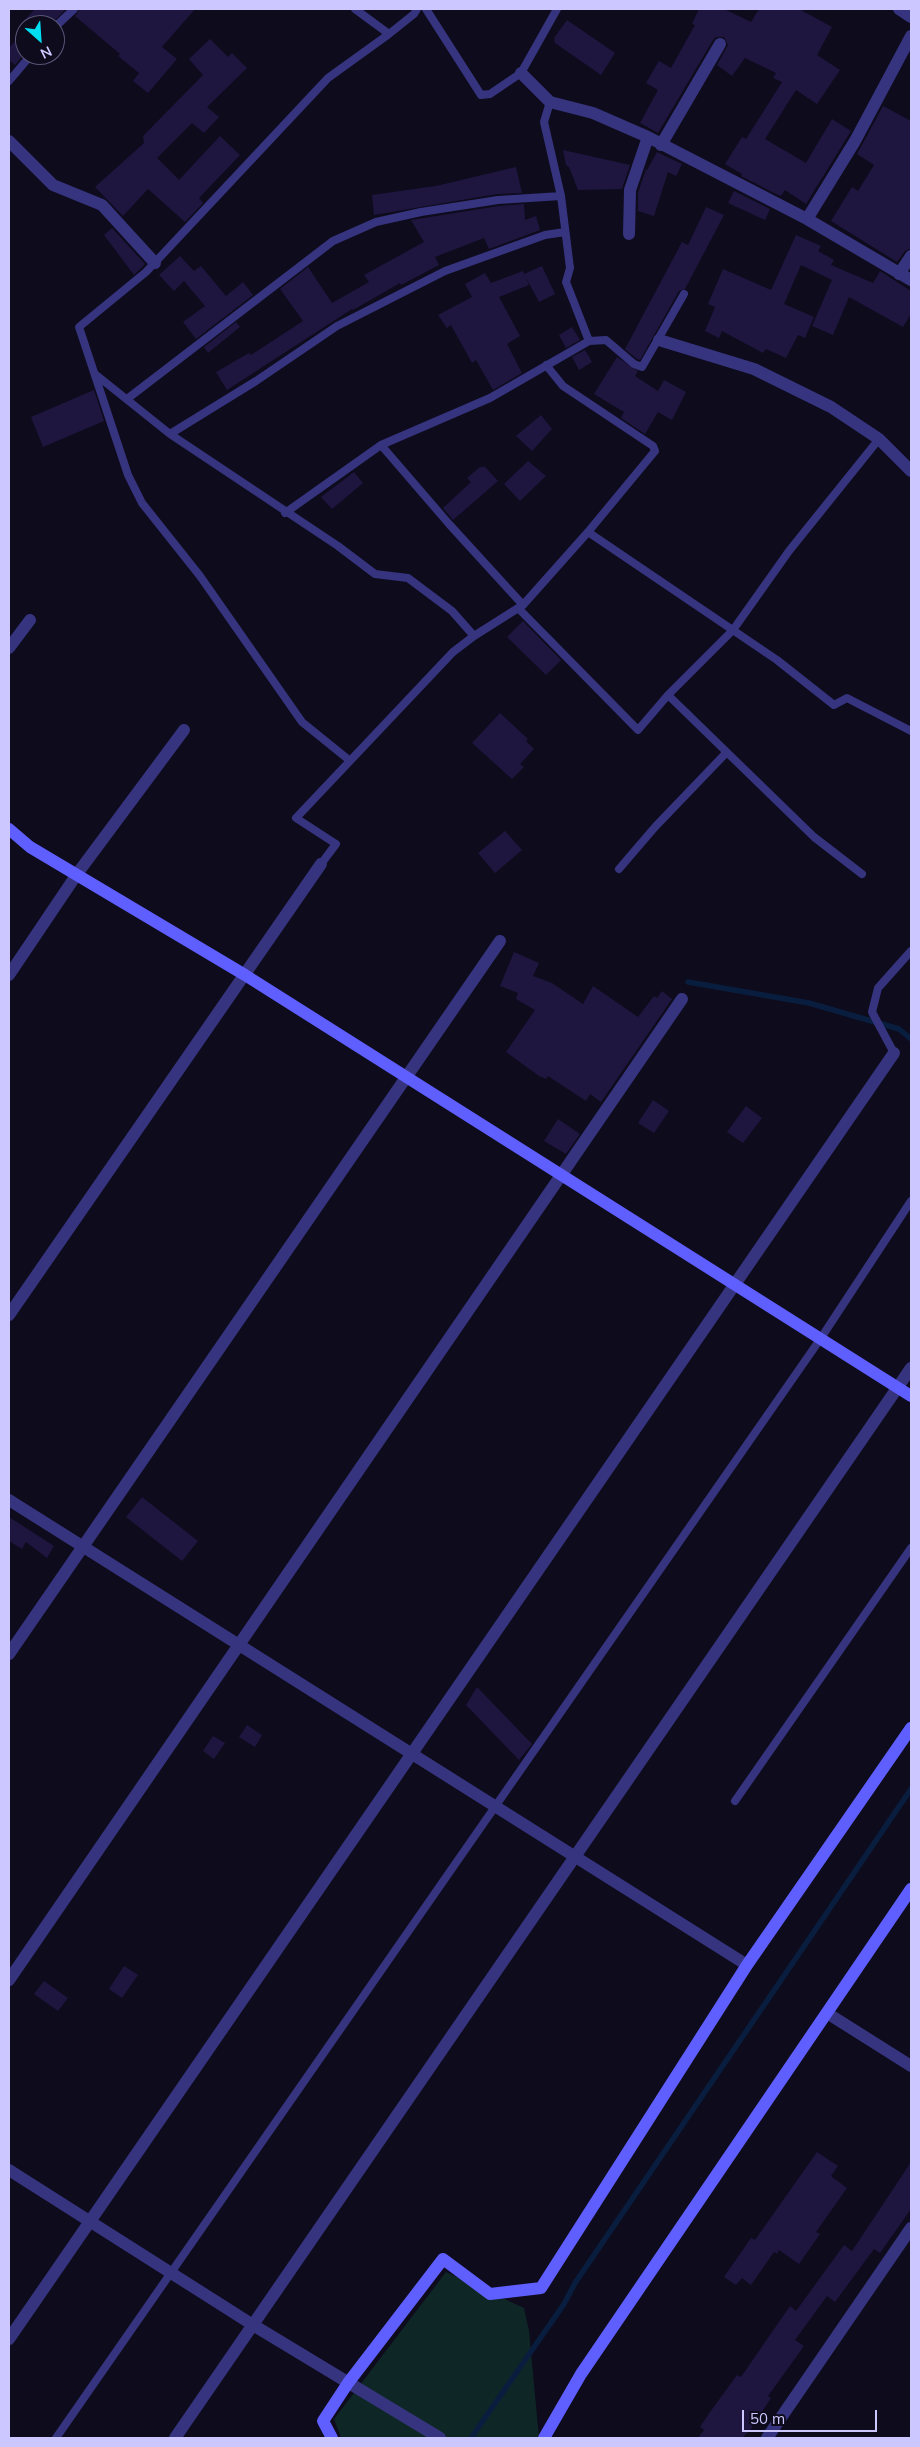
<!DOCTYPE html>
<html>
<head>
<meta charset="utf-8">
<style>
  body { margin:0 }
  #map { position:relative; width:920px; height:2447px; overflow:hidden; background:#0e0b1d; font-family:Mulish,sans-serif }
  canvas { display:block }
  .frame { position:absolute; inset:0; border:10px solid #cdc7ff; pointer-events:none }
  .north { position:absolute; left:15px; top:15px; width:50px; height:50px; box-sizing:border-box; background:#0e0b1d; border:1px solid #5a5677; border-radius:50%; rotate:154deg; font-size:14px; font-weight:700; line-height:20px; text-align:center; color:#cdc7ff }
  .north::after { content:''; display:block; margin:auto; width:18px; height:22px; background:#00def2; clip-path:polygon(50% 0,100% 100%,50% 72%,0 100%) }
  .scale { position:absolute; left:742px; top:2410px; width:135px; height:22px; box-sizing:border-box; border:2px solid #cdc7ff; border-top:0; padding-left:6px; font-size:15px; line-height:18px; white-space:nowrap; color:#cdc7ff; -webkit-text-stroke:4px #0e0b1d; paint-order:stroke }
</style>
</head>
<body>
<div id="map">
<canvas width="920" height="2447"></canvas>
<div class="frame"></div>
<div class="north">N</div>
<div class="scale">50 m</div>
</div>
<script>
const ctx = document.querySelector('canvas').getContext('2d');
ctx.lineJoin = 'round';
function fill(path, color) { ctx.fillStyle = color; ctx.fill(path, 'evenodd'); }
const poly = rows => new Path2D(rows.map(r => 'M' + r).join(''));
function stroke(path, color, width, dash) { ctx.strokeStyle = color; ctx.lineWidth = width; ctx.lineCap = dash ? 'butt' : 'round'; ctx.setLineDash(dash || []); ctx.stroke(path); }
const green = poly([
  [446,2272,524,2308,529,2331,539,2438,341,2438,334,2419]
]);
const stream = poly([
  [688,982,809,1003,899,1029,911,1039],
  [471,2438,564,2304,575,2283,911,1789]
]);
const building = poly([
  [35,9,66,9,50,25,20,25],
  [80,9,195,9,162,47,177,59,148,93,133,81,139,73,118,56,120,54,75,16],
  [699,9,724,9,751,22,759,9,799,9,832,27,817,55,840,70,817,104,796,90,765,139,806,163,832,119,851,131,806,204,785,190,781,196,776,194,741,176,742,174,725,164,742,137,746,139,782,82,773,78,776,73,745,58,732,76,717,65,728,45,724,37,716,37,713,40,658,133,640,123,658,90,646,83,659,61,671,68,695,25,692,24],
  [567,20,615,53,601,75,555,43,554,38],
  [25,30,25,53,15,65,9,60,9,48],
  [210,39,228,57,232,53,247,68,207,107,219,117,204,133,192,123,157,158,179,180,220,136,240,155,199,198,203,203,185,222,148,189,123,216,95,187,144,143,143,136,203,75,189,59],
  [883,106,911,121,911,248,905,251,897,262,831,221,852,187,858,191,874,165,857,154],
  [563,150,630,165,622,189,578,190,569,167,566,165],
  [657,152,682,164,676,176,668,172,654,216,638,211,638,193,646,169,647,170],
  [516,167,522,193,497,194,374,215,372,195,436,186],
  [734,191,770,209,765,220,728,203],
  [524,204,525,220,536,216,540,230,489,249,484,238,435,257,439,265,401,285,400,283,353,310,352,309,227,390,216,372,249,353,251,355,303,321,280,289,308,267,332,303,369,282,364,275,424,242,411,220,499,206],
  [706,207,724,215,685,289,679,291,640,360,637,359,625,349,682,242,688,245],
  [112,228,145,264,134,275,104,235],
  [796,235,821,246,818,251,834,260,831,265,873,283,880,271,911,291,911,314,903,327,849,297,833,335,812,326,832,280,801,265,784,304,814,317,805,338,798,335,786,358,766,349,763,353,722,331,719,338,705,331,715,307,708,304,723,269,771,290],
  [180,256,194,271,201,266,226,296,243,282,253,295,196,339,183,322,205,306,184,281,174,291,159,275],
  [542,266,555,294,539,302,524,274],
  [523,271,529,285,499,297,520,336,507,344,522,373,493,390,476,360,472,363,451,325,447,328,438,315,472,297,465,284,485,273,491,283],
  [236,322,240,327,208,353,204,347],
  [572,327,580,340,566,348,559,335],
  [585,350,592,362,579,370,572,357],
  [617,357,638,371,635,376,658,391,664,380,686,392,672,420,658,412,645,434,621,418,624,412,594,394],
  [94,390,104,421,43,447,31,417],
  [541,415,552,429,532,451,516,436],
  [528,461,546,476,520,501,504,484],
  [480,467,485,467,498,481,453,520,443,508,471,482,467,478],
  [354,472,363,483,332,509,321,497],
  [523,621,561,660,546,675,507,637],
  [500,713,528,739,526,741,534,749,520,764,524,767,512,779,472,743],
  [505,831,522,850,495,873,478,853],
  [514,952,539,963,533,976,552,983,583,1004,593,986,638,1017,654,996,657,998,662,991,672,999,601,1102,590,1094,586,1101,548,1076,546,1079,539,1076,506,1052,535,1010,516,999,518,993,500,986],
  [653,1100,669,1111,654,1133,638,1123],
  [746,1106,762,1118,743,1143,727,1132],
  [558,1119,580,1134,566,1154,544,1141],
  [142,1497,198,1541,182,1561,126,1517],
  [9,1517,54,1546,47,1558,26,1542,22,1549,9,1541],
  [477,1687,532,1744,519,1760,466,1705],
  [247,1725,262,1735,255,1747,239,1737],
  [213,1736,225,1743,214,1759,203,1751],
  [124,1966,138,1975,122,1998,109,1989],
  [44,1981,68,1998,58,2011,34,1994],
  [817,2152,838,2166,831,2176,847,2188,816,2232,820,2234,799,2264,779,2250,777,2254,774,2252,751,2285,742,2278,736,2285,724,2277,751,2238,755,2240],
  [911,2162,911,2209,880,2253,874,2249,835,2302,827,2296,795,2340,804,2346,768,2396,771,2398,750,2430,742,2438,698,2438,704,2430,700,2427,710,2412,737,2375,741,2377,790,2306,796,2311,844,2245,852,2251]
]);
const lane = poly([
  [355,9,389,34],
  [426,9,481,95,490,94,521,73,557,9],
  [55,27,74,9],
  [9,81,31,55],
  [550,102,544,122,561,196,570,268,566,282,589,341],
  [95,374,170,434,338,546,375,574,408,578,452,611,474,636],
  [127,399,333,241,376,222,421,212,498,200,561,196],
  [170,434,256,381,337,326,445,271,545,235,565,232],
  [381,445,449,524,523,605],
  [285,513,381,445,490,398,589,341,606,340,634,364,642,367,684,294],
  [588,532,777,660,834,705,847,698,911,731],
  [519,609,638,730,668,695,733,630,789,551,879,439],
  [668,695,814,837,862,874],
  [349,760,302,722,200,576,142,503,128,475,79,327,146,272,328,78,389,34,414,14,417,9],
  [321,864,336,844,296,818,453,652,474,636,523,605,588,532,655,451,653,446,563,386,546,365],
  [619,869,655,827,726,753],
  [894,1053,872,1012,878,988,911,951],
  [735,1801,911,1548],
  [56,2438,821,1338,911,1201]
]);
const street = poly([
  [899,9,911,17],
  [521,73,550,102,593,113,648,137,807,219,911,280],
  [9,141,53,185,102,205,155,263],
  [661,145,720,44],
  [807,219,855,141,911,36],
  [629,234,630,190,648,137],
  [899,274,911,256],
  [659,340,754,369,831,407,879,439,911,471],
  [9,648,30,620],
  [9,975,77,874,184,730],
  [9,1315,321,864],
  [9,1500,747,1965],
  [9,1654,500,941],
  [9,1980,682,999],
  [827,2013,911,2066],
  [9,2170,253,2325,440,2438],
  [9,2339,894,1053],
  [175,2438,911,1368],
  [767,2438,911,2228]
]);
const secondary = poly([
  [9,829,30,847,245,975,911,1396],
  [332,2438,323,2421,348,2383,443,2259,490,2294,541,2288,747,1965,911,1728],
  [544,2438,581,2374,911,1889]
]);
fill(green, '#0e2726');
stroke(stream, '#091e3e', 5.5);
fill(building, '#1e163f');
stroke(lane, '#36347e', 8);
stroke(street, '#36347e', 12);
stroke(secondary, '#5f5eff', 12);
</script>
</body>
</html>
